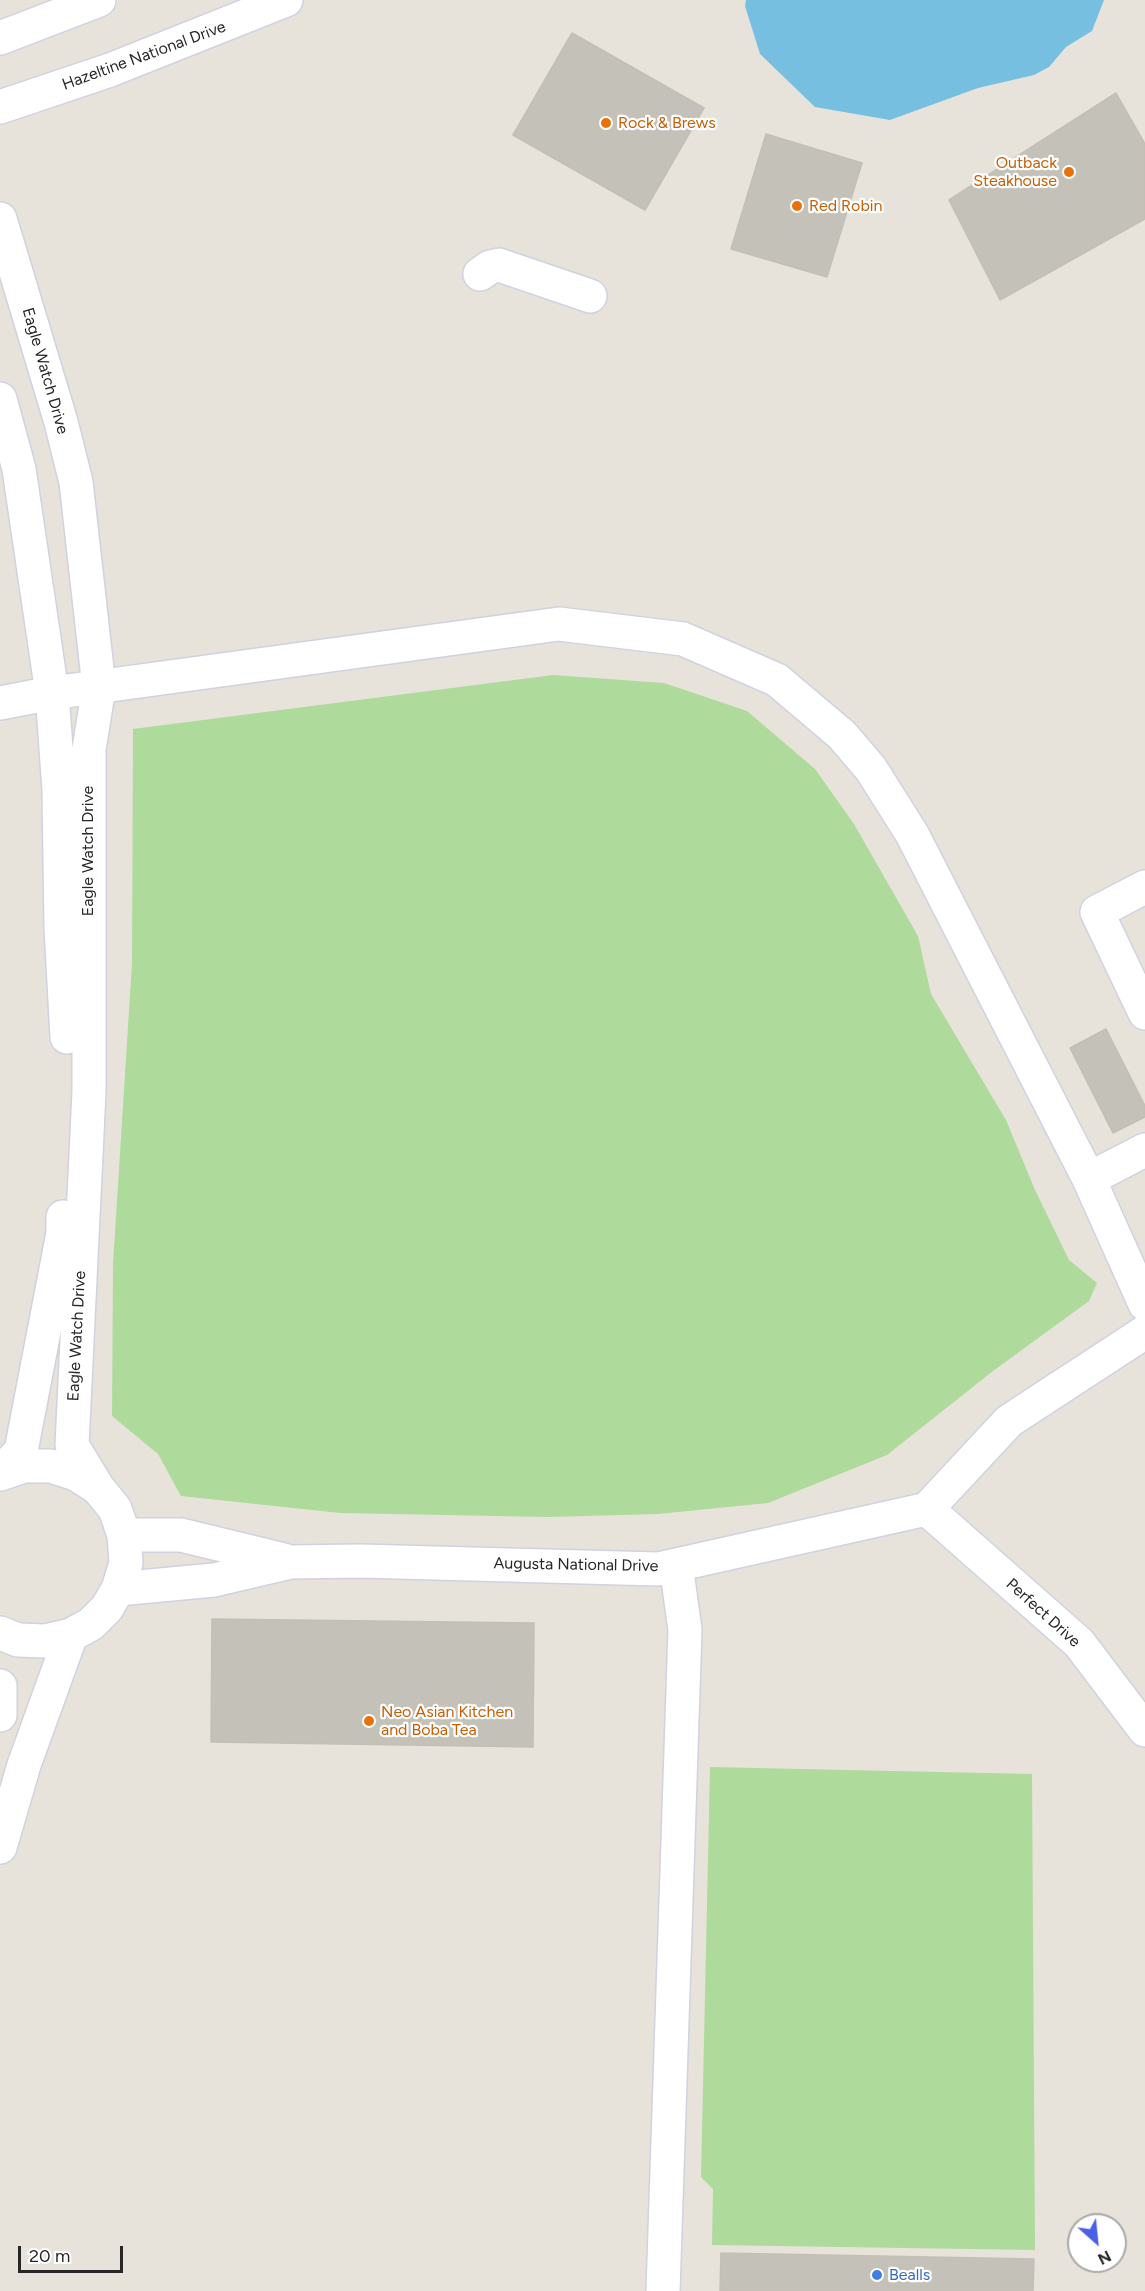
<!DOCTYPE html>
<html>
<head>
<meta charset="utf-8">
<style>
  body { margin:0 }
  #map { position:relative; width:1145px; height:2291px; overflow:hidden; background:#e8e3da; font-family:Figtree,sans-serif }
  canvas { display:block }
  .north { position:absolute; left:1067px; top:2213px; width:60px; height:60px; box-sizing:border-box; background:#fff; border:2px solid #a9a9a9; border-radius:50%; rotate:153deg; font-size:16px; font-weight:700; line-height:24px; text-align:center; color:#272727 }
  .north::after { content:''; display:block; margin:auto; width:21px; height:27px; background:#4a60e5; clip-path:polygon(50% 0,100% 100%,50% 72%,0 100%) }
  .scale { position:absolute; left:18px; top:2246px; width:105px; height:27px; box-sizing:border-box; border:3px solid #272727; border-top:0; padding-left:8px; font-size:18px; line-height:21px; white-space:nowrap; color:#272727; -webkit-text-stroke:4px #fff; paint-order:stroke }
</style>
</head>
<body>
<div id="map">
<canvas width="1145" height="2291"></canvas>
<div class="north">N</div>
<div class="scale">20 m</div>
</div>
<script>
const ctx = document.querySelector('canvas').getContext('2d');
ctx.lineJoin = 'round';
function fill(path, color) { ctx.fillStyle = color; ctx.fill(path, 'evenodd'); }
const poly = rows => new Path2D(rows.map(r => 'M' + r).join(''));
function stroke(path, color, width, dash) { ctx.strokeStyle = color; ctx.lineWidth = width; ctx.lineCap = dash ? 'butt' : 'round'; ctx.setLineDash(dash || []); ctx.stroke(path); }
function label(font, color, halo, rows, align = 'center') {
  ctx.font = font + ' Figtree,sans-serif'; ctx.lineWidth = 4.5; ctx.setLineDash([]); ctx.textBaseline = 'middle'; ctx.strokeStyle = halo; ctx.fillStyle = color; for (const [text, x, y, turn = 0] of rows) {
    ctx.save(); ctx.translate(x, y); ctx.rotate((+turn || 0) * Math.PI / 180); ctx.textAlign = isNaN(turn) ? turn : align; if (halo) ctx.strokeText(text, 0, 0); ctx.fillText(text, 0, 0); ctx.restore();
  }
}
const green = poly([
  [553,675,664,683,747,711,815,769,854,824,918,936,931,994,1006,1120,1035,1190,1069,1260,1097,1283,1089,1301,993,1371,887,1455,768,1503,658,1514,547,1517,340,1513,181,1496,158,1454,112,1416,113,1264,132,963,133,729],
  [710,1767,1032,1774,1035,2250,712,2245,713,2189,701,2177]
]);
const water = poly([
  [746,0,1104,0,1092,31,1066,47,1049,67,1034,75,978,88,890,120,815,107,760,54,745,6]
]);
const building = poly([
  [572,33,704,108,645,210,513,135,572,33],
  [1116,93,1145,144,1145,219,1000,300,949,200,1116,93],
  [766,134,862,163,827,277,731,249,766,134],
  [1106,1029,1145,1106,1145,1117,1113,1133,1070,1048,1106,1029],
  [212,1619,534,1623,533,1747,211,1742,212,1619],
  [721,2253,1034,2259,1033,2291,720,2291,721,2253]
]);
const minor = poly([
  [0,38,99,0],
  [0,107,110,70,286,0],
  [0,219,61,422,76,482,99,687,89,749,89,1092,72,1445,98,1488],
  [480,274,490,267,499,265,590,296],
  [0,399,19,469,52,693,59,790,61,928,67,1037],
  [0,703,52,693,559,624,683,639,777,680,842,735,871,769,912,834,1089,1179,1145,1304],
  [1145,887,1097,912,1145,1013],
  [1089,1179,1145,1150],
  [0,1473,21,1451,63,1233,63,1217],
  [0,1474,24,1466,51,1466,76,1474,98,1488,115,1509,124,1535,126,1563,118,1589,107,1608,91,1624,71,1635,45,1641,18,1640,0,1633],
  [927,1509,1079,1643,1145,1730],
  [927,1509,1009,1421,1145,1332],
  [124,1535,181,1535,284,1560],
  [118,1589,214,1580,291,1562,360,1561,658,1569,927,1509],
  [0,1686,0,1715],
  [0,1847,24,1765,71,1635],
  [663,2291,685,1630,676,1565]
]);
const markers = [
  [606,123,6,"#e8710a"],
  [1069,172,6,"#e8710a"],
  [797,206,6,"#e8710a"],
  [369,1721,6,"#e8710a"],
  [877,2275,6,"#3f7fe0"]
];
const streetNames = [
  ["Hazeltine National Drive",144,56,-20],
  ["Eagle Watch Drive",45,371,74],
  ["Eagle Watch Drive",88,851,-90],
  ["Eagle Watch Drive",77,1336,-87],
  ["Augusta National Drive",576,1565,1],
  ["Perfect Drive",1043,1613,42]
];
const foodNames = [
  ["Rock & Brews",618,123],
  ["Outback",1057,163,"right"],
  ["Steakhouse",1057,181,"right"],
  ["Red Robin",809,206],
  ["Neo Asian Kitchen",381,1712],
  ["and Boba Tea",381,1730]
];
const shopNames = [
  ["Bealls",889,2275]
];
fill(green, '#aeda9c');
fill(water, '#77bfe0');
fill(building, '#c4c1b9');
stroke(building, '#c3bfb5', 1.5);
stroke(minor, '#d0d2df', 36);
stroke(minor, '#fff', 33);
for (const [x, y, r, color] of markers) { const dot = new Path2D(); dot.arc(x, y, r, 0, 2 * Math.PI); ctx.fillStyle = color; ctx.fill(dot); stroke(dot, '#fff', 2); }
label('16px', '#272727', '#fff', streetNames);
label('16px', '#c56008', '#fff', foodNames, 'left');
label('16px', '#366cbe', '#fff', shopNames, 'left');
</script>
</body>
</html>
